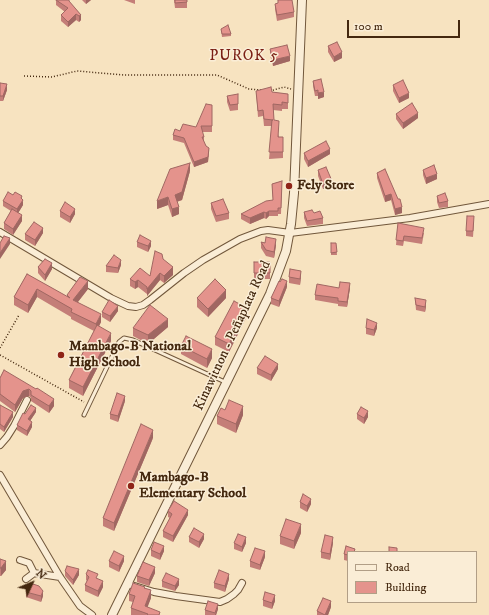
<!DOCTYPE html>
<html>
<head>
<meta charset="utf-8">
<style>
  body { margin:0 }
  #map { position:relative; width:489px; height:615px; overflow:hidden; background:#f7e3c0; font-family:"IM FELL DW Pica",serif }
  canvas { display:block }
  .legend { position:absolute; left:347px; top:551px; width:130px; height:52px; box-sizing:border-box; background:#faedd6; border:1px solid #b19e86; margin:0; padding:5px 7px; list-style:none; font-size:12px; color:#44280f }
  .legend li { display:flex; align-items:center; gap:8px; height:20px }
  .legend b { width:20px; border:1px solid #b19e86 }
  .north { position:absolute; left:12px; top:563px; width:40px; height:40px; -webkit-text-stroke:3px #faedd6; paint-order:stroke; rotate:46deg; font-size:11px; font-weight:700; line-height:16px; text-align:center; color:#44280f }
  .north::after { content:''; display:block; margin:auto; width:14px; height:18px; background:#44280f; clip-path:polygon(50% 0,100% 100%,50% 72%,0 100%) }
  .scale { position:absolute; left:347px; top:20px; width:113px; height:18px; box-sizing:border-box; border:2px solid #44280f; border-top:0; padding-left:5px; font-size:12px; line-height:14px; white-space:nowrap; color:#44280f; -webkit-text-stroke:3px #faedd6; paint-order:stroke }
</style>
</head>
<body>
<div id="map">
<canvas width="489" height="615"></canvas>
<ul class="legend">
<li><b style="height:5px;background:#faedd6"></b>Road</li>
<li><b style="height:11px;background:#e4938c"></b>Building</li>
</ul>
<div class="north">N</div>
<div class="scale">100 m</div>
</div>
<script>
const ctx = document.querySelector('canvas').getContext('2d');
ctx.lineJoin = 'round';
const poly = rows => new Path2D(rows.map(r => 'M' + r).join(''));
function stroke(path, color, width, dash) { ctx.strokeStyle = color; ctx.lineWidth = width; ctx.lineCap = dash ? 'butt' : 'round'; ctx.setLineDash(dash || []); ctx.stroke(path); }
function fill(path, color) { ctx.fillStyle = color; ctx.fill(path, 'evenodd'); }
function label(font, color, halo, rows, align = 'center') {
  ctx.font = font + ' "IM FELL DW Pica",serif'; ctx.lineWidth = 3; ctx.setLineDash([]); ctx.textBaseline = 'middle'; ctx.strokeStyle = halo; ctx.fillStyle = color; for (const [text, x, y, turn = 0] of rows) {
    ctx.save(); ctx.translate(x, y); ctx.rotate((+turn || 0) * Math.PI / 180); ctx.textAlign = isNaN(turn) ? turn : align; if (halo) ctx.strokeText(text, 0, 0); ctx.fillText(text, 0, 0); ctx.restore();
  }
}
const path = poly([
  [24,76,52,77,77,71,124,75,217,75,249,89,262,90],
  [270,91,284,87,291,89],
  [0,348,19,315],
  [0,355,84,402]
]);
const service = poly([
  [84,415,119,342,124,338,133,340,225,382]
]);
const minor = poly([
  [0,232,111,298,128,306,136,307,143,305,150,300,184,273,203,260,240,239,261,231,268,230,290,233,410,218,489,204],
  [0,445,7,437,14,426,27,400],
  [0,475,60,577,80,606,92,615],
  [20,560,29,563,34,573],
  [26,579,34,573,60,577],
  [128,584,154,592,176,596,220,602,227,599,234,594,238,590,242,583]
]);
const tertiary = poly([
  [112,615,270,294,286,251,291,224,294,193,302,0]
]);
const wall = poly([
  [56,0,69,2,81,15,81,20,79,22,76,20,68,27,61,21,61,15,65,12,56,5],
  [82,0,91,0,86,4],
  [124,0,135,0,135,4],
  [174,0,187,0,187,8,175,8],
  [275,4,294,12,294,17,277,21,275,9],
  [221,29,231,34,231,36,222,37],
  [328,46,342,58,334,62,328,52],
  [270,49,290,61,273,66,270,55],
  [313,81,324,97,318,99,318,96,315,96,313,86],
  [0,83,7,90,3,101,0,101],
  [393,85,409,98,399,103,393,91],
  [256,91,288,94,288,109,282,109,282,111,273,110,274,120,279,137,283,137,283,158,269,159,272,126,264,126,263,116,258,117],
  [227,96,238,104,238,110,230,111,227,102],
  [212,105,212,132,202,132,204,137,204,142,209,153,208,162,194,167,184,143,173,140,173,135,180,131,196,127],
  [396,114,418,118,403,129,396,119],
  [304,153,330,154,308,167,304,159],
  [385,169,402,213,395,215,391,200,385,202,377,178,377,173],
  [318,170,332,186,323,189,318,176],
  [423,170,437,179,426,184,423,175],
  [190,171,182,200,177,202,179,214,172,217,168,205,157,209],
  [282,181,281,214,278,214,278,216,269,216,266,219,264,218,250,224,241,219,241,214,273,200,272,184],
  [13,195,22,199,23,205,18,213,22,221,13,235,4,229,4,223,11,211,3,206,3,201],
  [437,196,448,201,448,207,439,208,437,202],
  [211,203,229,213,229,219,216,222,211,209],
  [60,211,75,214,70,223,60,217],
  [304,212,314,213,323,218,323,224,307,226,304,218],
  [474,222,473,237,466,236,466,231],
  [398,223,424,233,422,244,404,241,403,246,396,245],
  [43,233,35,246,25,240,25,234],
  [137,242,151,246,148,252,137,247],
  [261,242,276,245,274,258,266,256,261,248],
  [331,243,336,243,337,255,331,255],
  [163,259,173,275,164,283,160,280,147,296,147,294,138,287,135,289,130,286,130,279,150,276],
  [254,262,270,262,270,279,254,279],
  [121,265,118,273,106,272,106,266],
  [38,267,52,269,45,281,38,273],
  [27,274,67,297,67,295,88,289,78,302,101,322,99,326,111,341,83,396,69,388,69,380,94,331,71,319,71,317,37,297,28,313,14,305,14,297],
  [301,276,300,285,289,283,289,277],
  [287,287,279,307,271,304,271,298],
  [339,288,350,288,347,307,338,306,338,304,315,300,315,295],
  [197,298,226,298,208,317,197,307],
  [415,298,426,306,425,312,416,310],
  [118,311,110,322,102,317,102,312],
  [247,316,229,352,215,345,215,337],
  [168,327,148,344,133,336,133,328],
  [366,328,377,328,374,336,366,334],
  [181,346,212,358,207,368,181,354],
  [257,368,278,369,271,381,257,374],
  [4,370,54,406,49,413,31,401,31,398,29,396,23,398,15,412,0,401,0,378],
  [125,401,118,422,110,419,110,414],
  [0,405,13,417,4,432,0,429],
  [225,410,243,415,236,433,217,424,217,416],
  [36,412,30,421,32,427,27,436,17,430,17,425,25,414],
  [357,414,368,417,364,424,357,419],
  [153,438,114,531,103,526,103,518],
  [300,502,311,504,307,512,300,508],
  [168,511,188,515,173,542,163,537,163,531,170,518,168,517],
  [301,533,294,549,280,544,280,536],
  [189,537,204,539,199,548,189,542],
  [234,543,246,543,242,552,234,549],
  [333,543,330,560,321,558,321,552],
  [346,546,355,549,355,552,348,552,348,561,344,560,344,554],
  [151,550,164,551,160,560,151,556],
  [265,557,260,570,250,567,250,561],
  [0,559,6,570,1,576,0,576],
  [109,561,124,561,119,572,109,567],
  [65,571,79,575,73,585,65,576],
  [155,573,149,586,137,582,137,576],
  [86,574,98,579,103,587,98,597,85,591,85,585,87,581,86,580],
  [229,579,225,592,214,588,214,583],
  [162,581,179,585,175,591,162,587],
  [145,588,151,598,147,607,160,615,131,615,131,608,133,602,129,601,129,594],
  [26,592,43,596,41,602,26,597],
  [263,600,275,601,272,609,263,606],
  [331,607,328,615,317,615,317,611],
  [218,609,216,615,205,615,205,610]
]);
const shadedWall = poly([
  [86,0,91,0,86,4],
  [76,14,76,20,68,27,68,22],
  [81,15,81,20,79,22,79,16],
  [342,52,342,58,334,62,334,57],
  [290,56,290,61,273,66,273,60],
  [7,84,7,90,3,101,3,96],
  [324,92,324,97,318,99,318,93],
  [409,93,409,98,399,103,399,98],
  [418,113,418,118,403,129,403,123],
  [209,148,208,162,194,167,194,162],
  [330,149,330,154,308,167,308,161],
  [190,163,190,171,182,200,175,202,175,195],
  [437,174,437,179,426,184,426,178],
  [332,181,332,186,323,189,323,184],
  [391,194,391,200,385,202,385,196],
  [22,196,22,202,23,200,23,205,17,215,17,209],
  [168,197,168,205,157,209,157,201],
  [179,207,179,214,172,217,172,209],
  [402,207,402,213,395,215,395,209],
  [75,209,75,214,70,223,70,217],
  [269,211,269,216,266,219,266,213],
  [264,212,264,218,250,224,250,218],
  [22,215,22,221,13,235,13,229],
  [43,228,43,233,35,246,35,240],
  [10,238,10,244,0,259,0,253],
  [276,239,276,245,274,258,274,252],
  [151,241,151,246,148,252,148,246],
  [121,260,121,265,118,273,118,268],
  [52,263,52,269,45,281,45,275],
  [173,267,173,275,164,283,164,276],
  [301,271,301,276,300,285,300,279],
  [160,273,160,280,147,296,147,289],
  [138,280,138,287,135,289,135,282],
  [88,281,88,289,73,308,73,300],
  [287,281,287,287,279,307,279,301],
  [350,283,350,288,347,307,347,302],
  [37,289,37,297,28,313,28,305],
  [226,290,226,298,208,317,208,309],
  [426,300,426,306,425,312,425,307],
  [118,306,118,311,110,322,110,316],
  [247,308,247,316,229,352,229,344],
  [101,314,101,322,96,332,96,324],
  [168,319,168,327,148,344,148,335],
  [377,323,377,328,374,336,374,330],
  [111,333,111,341,83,396,83,387],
  [212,349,212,358,207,368,207,359],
  [278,364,278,369,271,381,271,375],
  [29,389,29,396,23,398,15,412,15,405,23,391],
  [125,396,125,401,118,422,118,416],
  [54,399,54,406,49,413,49,406],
  [243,406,243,415,236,433,236,424],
  [36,408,36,412,28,424,28,419],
  [368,411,368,417,364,424,364,418],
  [13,412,13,417,4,432,4,427],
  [32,422,32,427,27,436,27,431],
  [153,430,153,438,114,531,114,523],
  [311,499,311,504,307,512,307,506],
  [188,510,188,515,173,542,173,536],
  [301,524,301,533,294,549,294,541],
  [204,534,204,539,199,548,199,542],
  [246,537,246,543,242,552,242,547],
  [333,537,333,543,330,560,330,554],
  [164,546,164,551,160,560,160,554],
  [265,551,265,557,260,570,260,565],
  [124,556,124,561,119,572,119,566],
  [6,561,6,570,1,576,1,568],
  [155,567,155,573,149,586,149,580],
  [79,569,79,575,73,585,73,580],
  [229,574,229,579,225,592,225,586],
  [179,579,179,585,175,591,175,586],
  [103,581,103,587,98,597,98,591],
  [151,590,151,598,145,614,145,606],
  [43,591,43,596,41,602,41,596],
  [275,595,275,601,272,609,272,603],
  [331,601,331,607,328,615,325,615],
  [218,604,218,609,216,615,215,615]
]);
const building = poly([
  [56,0,69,0,69,1,81,15,79,16,76,14,68,22,61,15,68,8,56,0],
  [175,0,187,0,187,2,175,3,175,0],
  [278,0,292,0,294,12,277,15,275,4,278,3,278,0],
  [228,25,231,34,222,34,221,29,228,25],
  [337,42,342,52,334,57,328,46,337,42],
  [287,45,290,56,273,60,270,49,287,45],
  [321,79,324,92,318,93,318,90,315,91,313,81,321,79],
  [403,80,409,93,399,98,393,85,403,80],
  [0,83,7,84,3,96,0,96,0,83],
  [271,87,272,92,288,94,288,103,282,102,282,105,273,104,274,120,279,121,278,137,283,137,283,152,269,152,272,120,273,120,264,119,263,110,258,111,256,91,271,87],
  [238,94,238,104,230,105,227,96,238,94],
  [412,103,418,113,403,123,396,114,412,103],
  [206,104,212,105,212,126,201,126,204,137,202,137,206,146,209,148,208,157,194,162,184,138,173,135,175,129,180,131,183,124,196,127,206,104],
  [326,141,330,149,308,161,304,153,326,141],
  [190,163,182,192,175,195,179,207,172,209,168,197,157,201,170,169,190,163],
  [434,165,437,174,426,178,423,170,434,165],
  [326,167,332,181,323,184,318,170,326,167],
  [385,169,398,199,400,199,402,207,395,209,391,194,385,196,377,173,385,169],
  [282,181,281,208,278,208,278,211,269,211,266,213,264,212,250,218,241,214,266,201,273,200,272,184,282,181],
  [8,192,13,195,15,192,22,196,21,198,23,200,17,209,3,201,8,192],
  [445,193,448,201,439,203,437,196,445,193],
  [223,199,229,213,216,216,211,203,223,199],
  [65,202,75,209,70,217,60,211,65,202],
  [12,209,22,215,13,229,4,223,12,209],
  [312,210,314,213,320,211,323,218,307,221,304,212,312,210],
  [467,216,474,216,473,231,466,231,467,216],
  [34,222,43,228,35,240,25,234,34,222],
  [398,223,424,228,422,238,404,236,403,241,396,240,398,223],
  [140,235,151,241,148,246,137,242,140,235],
  [4,236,10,238,0,253,0,243,4,236],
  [266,237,276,239,274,252,266,250,261,242,265,243,266,237],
  [331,243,336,243,337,252,331,253,331,243],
  [155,251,162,254,163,259,173,267,164,276,160,273,147,289,147,287,138,280,135,282,130,279,140,268,150,276,155,251],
  [114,255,121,260,118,268,106,266,114,255],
  [45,259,52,263,45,275,38,267,45,259],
  [254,262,270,262,270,273,254,273,254,262],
  [290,269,301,271,300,279,289,277,290,269],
  [27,274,70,298,67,295,80,277,88,281,73,300,101,314,96,324,71,312,72,309,37,289,28,305,14,297,27,274],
  [215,279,226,290,208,309,197,298,215,279],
  [282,279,287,281,279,301,271,298,279,281,280,282,282,279],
  [340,282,350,283,347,302,338,301,338,298,315,295,317,284,339,288,340,282],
  [415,298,426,300,425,307,416,305,415,298],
  [109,300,118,306,110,316,102,312,109,300],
  [234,301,247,308,229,344,215,337,234,301],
  [150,305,168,319,148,335,133,328,150,305],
  [367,319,377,323,374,330,366,328,367,319],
  [97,325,111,333,83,387,69,380,97,325],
  [186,336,212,349,207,359,181,346,186,336],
  [265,356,278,364,271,375,257,368,265,356],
  [4,370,36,389,37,388,54,399,49,406,31,395,31,391,29,389,23,391,15,405,0,394,0,378,4,370],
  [117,393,125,396,118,416,110,414,117,393],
  [229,400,243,406,236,424,217,416,221,408,225,410,229,400],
  [0,405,13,412,4,427,0,424,0,405],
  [31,405,36,408,28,419,32,422,27,431,17,425,23,413,25,414,31,405],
  [361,407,368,411,364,418,357,414,361,407],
  [141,424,153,430,114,523,103,518,141,424],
  [303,494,311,499,307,506,300,502,303,494],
  [174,501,188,510,173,536,163,531,172,514,168,511,174,501],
  [286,519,301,524,294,541,280,536,286,519],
  [194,528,204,534,199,542,189,537,194,528],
  [238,534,246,537,242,547,234,543,238,534],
  [325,535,333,537,330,554,321,552,325,535],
  [154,542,164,546,160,554,151,550,154,542],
  [346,546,355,549,354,552,348,552,348,555,344,554,346,546],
  [389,547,397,548,397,552,389,552,389,547],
  [255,548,265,551,260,565,250,561,255,548],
  [114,551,124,556,119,566,109,561,114,551],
  [0,559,6,561,1,568,0,568,0,559],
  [143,562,155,567,149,580,137,576,143,562],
  [67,566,79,569,73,580,65,571,67,566],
  [88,570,98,574,96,578,103,581,98,591,85,585,89,577,86,574,88,570],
  [219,570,229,574,225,586,214,583,219,570],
  [166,573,179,579,175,586,162,581,166,573],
  [133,583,145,587,144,588,151,590,145,606,160,612,159,615,147,615,148,614,131,608,135,596,129,594,133,583],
  [33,584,39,586,43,591,41,596,26,592,29,585,33,584],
  [265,592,275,595,272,603,263,600,265,592],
  [323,598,331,601,325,615,317,611,323,598],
  [208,601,218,604,215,613,205,610,208,601]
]);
const markers = [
  [289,186,4,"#8f2418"],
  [61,355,4,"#8f2418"],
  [131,486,4,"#8f2418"]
];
const poiNames = [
  ["Fely Store",297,186],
  ["Mambago-B National",69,347],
  ["High School",69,363],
  ["Mambago-B",139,478],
  ["Elementary School",139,494]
];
const streetNames = [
  ["Kinawitnon - Peñaplata Road",233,336,-65]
];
const neighbourhoodNames = [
  ["PUROK 5",244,57]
];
stroke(service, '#71573b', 5);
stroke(minor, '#71573b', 8);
stroke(tertiary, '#71573b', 10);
stroke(path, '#44280f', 1.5, [1, 2]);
stroke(service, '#faedd6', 3);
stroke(minor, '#faedd6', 6);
stroke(tertiary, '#faedd6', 8);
fill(wall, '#c47e78');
fill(shadedWall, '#a06762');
fill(building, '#e4938c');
stroke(building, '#a06762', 1);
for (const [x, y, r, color] of markers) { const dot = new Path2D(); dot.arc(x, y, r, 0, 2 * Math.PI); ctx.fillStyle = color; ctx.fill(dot); stroke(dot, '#faedd6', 1.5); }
label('bold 14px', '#44280f', '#faedd6', poiNames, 'left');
label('14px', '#44280f', '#faedd6', streetNames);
ctx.letterSpacing = '1px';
label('15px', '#7a1f14', '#faedd6', neighbourhoodNames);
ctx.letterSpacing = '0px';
</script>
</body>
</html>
